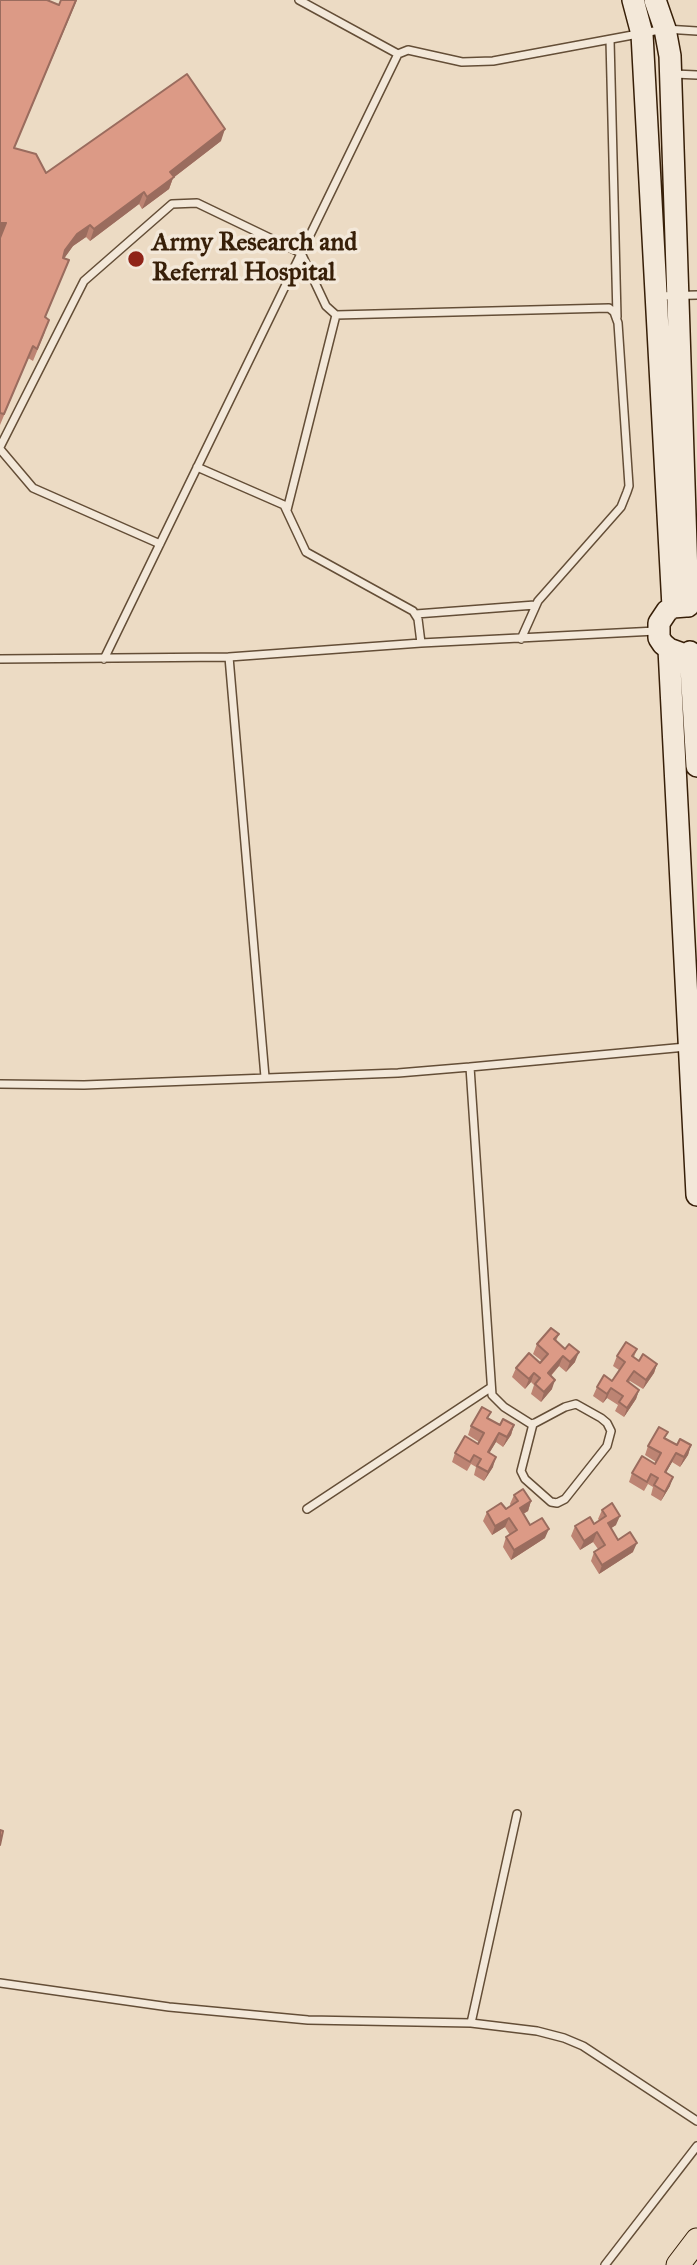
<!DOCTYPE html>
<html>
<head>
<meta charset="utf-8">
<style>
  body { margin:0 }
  canvas { display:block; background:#ecdbc4 }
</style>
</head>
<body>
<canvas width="697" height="2265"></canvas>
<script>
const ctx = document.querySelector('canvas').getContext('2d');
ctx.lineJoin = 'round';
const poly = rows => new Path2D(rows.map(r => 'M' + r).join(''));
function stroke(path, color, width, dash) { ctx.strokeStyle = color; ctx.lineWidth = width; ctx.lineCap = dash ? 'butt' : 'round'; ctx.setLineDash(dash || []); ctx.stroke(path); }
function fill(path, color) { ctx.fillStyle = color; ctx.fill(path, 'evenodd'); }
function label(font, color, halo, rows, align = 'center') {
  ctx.font = font + ' "IM FELL Great Primer",serif'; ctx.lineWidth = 7; ctx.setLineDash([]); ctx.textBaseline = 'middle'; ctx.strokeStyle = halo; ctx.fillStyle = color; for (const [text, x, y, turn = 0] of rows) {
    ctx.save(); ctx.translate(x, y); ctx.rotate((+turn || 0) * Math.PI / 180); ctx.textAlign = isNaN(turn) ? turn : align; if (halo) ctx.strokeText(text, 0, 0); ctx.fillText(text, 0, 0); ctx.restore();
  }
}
const service = poly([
  [299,0,398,54],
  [610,40,617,317],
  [674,74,697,75],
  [657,296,697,295],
  [0,447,84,281,172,204,197,203,301,253,326,306,336,315,609,308,614,312,618,323,629,486,627,492,621,507,538,601,521,639],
  [0,449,33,488,160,544],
  [197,467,284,505,306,552,413,611,418,619,421,643],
  [287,510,336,315],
  [416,614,535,605],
  [229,657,265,1077],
  [0,659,229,657,421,643,656,631],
  [104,659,398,54,408,50,462,62,493,61,665,29,697,31],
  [0,1084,84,1085,398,1073,470,1067],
  [533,1424,521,1471,525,1479,551,1502,557,1503,565,1499,607,1446,611,1431,607,1423,601,1418,576,1404,565,1407,535,1423,531,1424,504,1407,492,1395,470,1067,686,1047],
  [307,1509,490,1388],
  [0,1983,169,2007,308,2020,471,2023,537,2031,564,2038,583,2046,697,2121],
  [471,2023,517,1814],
  [605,2265,697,2146]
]);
const secondary = poly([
  [633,0,642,34,673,607],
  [655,0,665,29,670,56,688,606],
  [669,649,697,1195],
  [690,652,697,766],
  [680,653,669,649,663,644,659,638,659,623,667,611,673,607,686,606]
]);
const primary = poly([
  [678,2265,697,2240]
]);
const wall = poly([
  [221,141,173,178,169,189,142,209,139,204,90,241,86,237,73,246,64,258,69,260,45,318,45,332,33,361,28,358,0,425,0,238,14,148,46,173],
  [559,1334,556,1341,575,1362,566,1372,559,1366,551,1376,552,1389,541,1402,531,1394,534,1385,531,1382,525,1389,512,1377,516,1368,540,1363,542,1361,533,1354,537,1344],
  [637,1349,634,1357,639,1361,657,1364,654,1373,643,1389,630,1381,629,1382,639,1390,636,1399,624,1417,615,1411,618,1405,607,1398,603,1403,593,1396,597,1387,612,1381,619,1370,613,1366,617,1356],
  [491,1412,488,1418,500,1425,514,1425,511,1435,503,1447,496,1442,489,1453,493,1467,484,1481,474,1475,476,1467,471,1464,467,1471,452,1462,455,1453,478,1444,479,1442,468,1435,471,1426],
  [668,1432,665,1438,677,1445,691,1445,688,1455,680,1467,672,1462,666,1473,670,1486,661,1501,651,1495,653,1487,648,1484,644,1491,629,1482,632,1473,655,1464,656,1462,645,1455,648,1446],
  [514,1495,531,1501,528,1511,523,1514,530,1525,545,1538,511,1560,503,1547,506,1537,510,1535,505,1527,492,1535,483,1521,487,1512,506,1509,511,1506,510,1504],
  [602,1510,616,1525,611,1528,618,1540,633,1552,599,1574,591,1561,594,1552,598,1549,593,1542,580,1550,571,1536,575,1526,594,1524,599,1520,598,1519]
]);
const shadedWall = poly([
  [76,0,77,0,9,160,14,148],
  [225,129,221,141,173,178,169,189,142,209,147,197,170,172],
  [144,192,139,204,90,241,94,229],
  [0,223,6,223,2,235,0,235],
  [90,225,86,237,73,246,61,263,65,250,77,234],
  [579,1352,575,1362,566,1372,570,1362],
  [563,1356,559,1366,544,1383,548,1373],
  [657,1364,654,1373,643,1389,646,1380],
  [534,1373,531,1382,525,1389,529,1379],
  [555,1380,552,1389,541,1402,544,1392],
  [611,1388,607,1398,603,1403,607,1394],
  [639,1390,636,1399,624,1417,627,1408],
  [514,1425,511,1435,503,1447,507,1437],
  [499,1433,496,1442,484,1462,488,1452],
  [691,1445,688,1455,680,1467,684,1457],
  [676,1453,672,1462,661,1481,665,1472],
  [496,1457,493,1467,484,1481,488,1472],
  [673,1477,670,1486,661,1501,665,1492],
  [531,1501,528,1511,516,1518,520,1508],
  [620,1516,616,1525,604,1533,608,1523],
  [509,1518,505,1527,492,1535,495,1526],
  [549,1529,545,1538,511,1560,514,1550],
  [597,1532,593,1542,580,1550,584,1541],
  [637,1543,633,1552,599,1574,602,1565]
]);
const building = poly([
  [0,0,47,0,59,5,61,0,76,0,14,148,36,154,46,173,187,74,225,129,170,172,174,177,147,197,144,192,94,229,90,225,77,234,65,250,63,258,69,260,45,317,49,320,37,349,33,346,4,414,0,413,0,238,6,223,0,223,0,0],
  [551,1328,559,1334,554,1339,565,1349,569,1344,579,1352,570,1362,563,1356,548,1373,555,1380,544,1392,535,1384,540,1378,534,1373,529,1379,516,1368,529,1353,540,1363,548,1354,537,1344,551,1328],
  [626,1342,637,1349,632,1356,639,1361,643,1354,657,1364,646,1380,634,1371,627,1381,639,1390,627,1408,619,1402,623,1396,611,1388,607,1394,597,1387,604,1375,612,1381,625,1362,617,1356,626,1342],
  [482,1407,491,1412,487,1418,500,1425,503,1419,514,1425,507,1437,499,1433,488,1452,496,1457,488,1472,477,1466,481,1459,474,1455,470,1462,455,1453,465,1436,478,1444,484,1433,471,1426,482,1407],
  [659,1427,668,1432,664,1438,677,1445,680,1439,691,1445,684,1457,676,1453,665,1472,673,1477,665,1492,654,1485,658,1478,651,1474,647,1482,632,1473,642,1456,655,1464,661,1453,648,1446,659,1427],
  [523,1489,531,1501,520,1508,530,1525,542,1518,549,1529,514,1550,506,1537,517,1530,509,1518,495,1526,487,1512,501,1503,506,1509,518,1501,514,1495,523,1489],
  [612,1503,620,1516,608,1523,618,1540,630,1532,637,1543,602,1565,594,1552,605,1545,597,1532,584,1541,575,1526,590,1517,594,1524,606,1516,602,1510,612,1503],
  [0,1830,3,1831,0,1845,0,1830]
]);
const markers = [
  [136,259,9,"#8f2418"]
];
const poiNames = [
  ["Army Research and",152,244],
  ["Referral Hospital",152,274]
];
stroke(service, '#644e37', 10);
stroke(secondary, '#371f08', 24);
stroke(primary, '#371f08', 25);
stroke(service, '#f3e8d9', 7);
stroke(secondary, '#f3e8d9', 21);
stroke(primary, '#ecdbc4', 23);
fill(wall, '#bd8473');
fill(shadedWall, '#9a6c5e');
fill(building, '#dc9a86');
stroke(building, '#9a6c5e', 2);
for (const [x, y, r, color] of markers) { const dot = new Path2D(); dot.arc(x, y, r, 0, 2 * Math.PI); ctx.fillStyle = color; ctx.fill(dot); stroke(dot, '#f3e8d9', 2.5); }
label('bold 26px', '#371f08', '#f3e8d9', poiNames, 'left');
</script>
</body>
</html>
